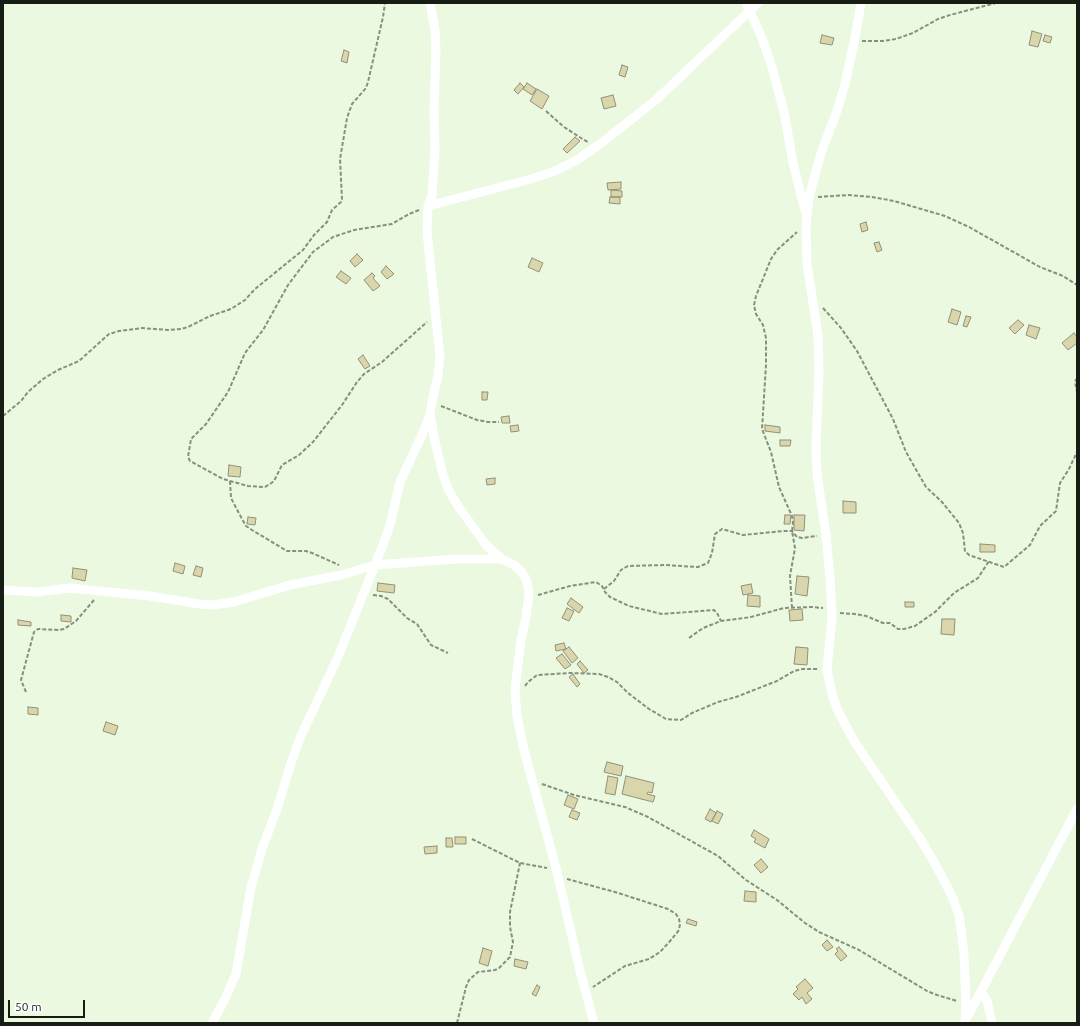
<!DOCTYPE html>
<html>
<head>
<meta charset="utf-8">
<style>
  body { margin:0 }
  #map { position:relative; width:1080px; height:1026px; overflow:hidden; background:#eaf9e0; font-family:Ubuntu,sans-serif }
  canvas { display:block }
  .frame { position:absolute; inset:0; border:4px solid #181d14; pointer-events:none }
  .scale { position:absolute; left:8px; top:1000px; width:77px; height:18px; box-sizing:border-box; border:2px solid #181d14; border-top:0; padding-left:5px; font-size:12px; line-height:14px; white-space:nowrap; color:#181d14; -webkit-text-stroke:3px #fff; paint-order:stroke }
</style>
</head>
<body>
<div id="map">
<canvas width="1080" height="1026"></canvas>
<div class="frame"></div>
<div class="scale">50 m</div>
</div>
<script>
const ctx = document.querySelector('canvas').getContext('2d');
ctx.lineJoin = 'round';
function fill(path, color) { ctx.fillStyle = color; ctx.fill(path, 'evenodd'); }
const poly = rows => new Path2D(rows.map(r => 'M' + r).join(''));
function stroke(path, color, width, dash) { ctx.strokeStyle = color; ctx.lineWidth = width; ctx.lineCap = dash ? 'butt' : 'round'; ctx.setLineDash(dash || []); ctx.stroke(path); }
const building = poly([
  [1032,31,1042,34,1038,47,1029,45,1032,31],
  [822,35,834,38,832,45,820,43,822,35],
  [1045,35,1052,37,1050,43,1043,41,1045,35],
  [344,50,349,52,347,63,341,61,344,50],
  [622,65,628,67,625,77,619,75,622,65],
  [520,83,524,87,518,94,514,90,520,83],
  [527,83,536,89,532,95,523,89,527,83],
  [537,89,549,96,542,109,530,101,537,89],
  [613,95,616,106,604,109,601,98,613,95],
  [575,137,580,141,567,153,563,149,575,137],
  [621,182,621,189,608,190,607,183,621,182],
  [611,190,622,191,622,197,611,197,611,190],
  [610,197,620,197,620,204,609,203,610,197],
  [866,222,868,230,862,232,860,224,866,222],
  [879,242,882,250,877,252,874,243,879,242],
  [357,254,363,260,355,267,350,261,357,254],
  [532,258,543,263,539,272,528,267,532,258],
  [386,266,394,274,387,279,381,272,386,266],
  [341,271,351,278,346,284,336,277,341,271],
  [372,273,375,276,373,278,380,286,373,291,364,280,372,273],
  [952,309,961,312,957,325,948,322,952,309],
  [966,316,971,317,967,327,963,326,966,316],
  [1018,320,1024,325,1015,334,1009,328,1018,320],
  [1029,325,1040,328,1036,339,1026,335,1029,325],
  [1074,333,1077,337,1077,343,1068,350,1062,343,1074,333],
  [363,355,370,366,365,369,358,359,363,355],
  [482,392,488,392,487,400,482,400,482,392],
  [509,416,510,423,502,423,501,417,509,416],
  [518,425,519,431,511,432,510,426,518,425],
  [765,425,780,427,780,433,765,431,765,425],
  [780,440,791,440,790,446,780,446,780,440],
  [229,465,241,467,240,477,228,476,229,465],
  [495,478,495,484,487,485,486,479,495,478],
  [843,501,856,502,856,513,843,513,843,501],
  [785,515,791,515,790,524,784,524,785,515],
  [794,515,805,515,804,531,794,530,794,515],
  [248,517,256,518,255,525,247,524,248,517],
  [980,544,995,545,995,552,980,552,980,544],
  [175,563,185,566,183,574,173,571,175,563],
  [196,566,203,568,201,577,193,575,196,566],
  [73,568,87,570,85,581,72,578,73,568],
  [797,576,809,577,807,596,795,594,797,576],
  [378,583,395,585,394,593,377,591,378,583],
  [751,584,753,593,743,595,741,586,751,584],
  [748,595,760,596,760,607,747,606,748,595],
  [571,598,583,607,579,613,567,604,571,598],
  [905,602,914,602,914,607,905,607,905,602],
  [567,608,574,611,569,621,562,618,567,608],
  [802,609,803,620,790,621,789,610,802,609],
  [61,615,71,616,71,622,61,621,61,615],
  [942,619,955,619,954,635,941,634,942,619],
  [18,620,31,622,31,626,18,625,18,620],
  [564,643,566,649,556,651,555,645,564,643],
  [569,647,578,658,572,663,563,651,569,647],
  [796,647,808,648,807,665,794,664,796,647],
  [562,654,571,665,565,669,556,658,562,654],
  [580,661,588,670,584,673,577,664,580,661],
  [573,674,580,684,577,687,569,677,573,674],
  [28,707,38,708,38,715,28,714,28,707],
  [106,722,118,726,115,735,103,731,106,722],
  [607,762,623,766,621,776,604,772,607,762],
  [608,776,618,778,615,795,605,793,608,776],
  [626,776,654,783,652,793,648,792,647,794,655,796,653,802,622,794,626,776],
  [568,795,578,799,574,809,564,805,568,795],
  [710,809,716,813,711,822,705,819,710,809],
  [572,810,580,813,577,820,569,817,572,810],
  [717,811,723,814,718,824,712,821,717,811],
  [754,830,769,839,765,848,754,842,756,839,751,836,754,830],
  [455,837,466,837,466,844,455,844,455,837],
  [446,838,452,838,453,847,446,847,446,838],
  [437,846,437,853,425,854,424,847,437,846],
  [761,859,768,867,761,873,754,865,761,859],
  [745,891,756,892,756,902,744,901,745,891],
  [688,919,697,922,696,926,686,923,688,919],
  [827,940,833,947,827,951,822,945,827,940],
  [839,947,847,956,841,961,835,954,838,951,836,949,839,947],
  [483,948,492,951,488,966,479,963,483,948],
  [515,959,528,962,526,969,514,966,515,959],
  [805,979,813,988,807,993,812,999,806,1004,802,997,799,1000,793,994,798,989,796,987,805,979],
  [537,985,540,987,536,996,532,994,537,985]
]);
const path = poly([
  [862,41,883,41,896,39,913,33,938,19,950,15,996,3],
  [546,111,564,127,581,138,588,142],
  [818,197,848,195,872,197,894,201,945,216,969,227,1040,267,1063,276,1077,285],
  [419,210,409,214,392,224,354,230,333,237,313,252,288,285,263,330,245,353,228,392,206,424,191,439,188,457,190,461,223,479,248,486,265,487,270,484,274,481,282,465,299,455,313,442,342,405,357,382,364,374,382,362,427,322],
  [823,308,841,328,857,351,893,419,906,452,926,487,942,502,959,523,963,533,965,551,969,555,1004,567,1030,545,1040,526,1056,511,1060,483,1069,469,1077,452],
  [1077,378,1075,382,1077,392],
  [441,406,477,420,488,422,499,422],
  [3,416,21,401,28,392,43,379,58,370,79,361,109,334,119,331,142,328,168,330,181,329,188,327,210,316,231,309,245,300,255,289,303,250,314,235,327,222,332,210,341,202,342,199,340,159,347,118,352,104,366,88,368,82,383,17,385,3],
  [230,481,231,498,242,519,246,526,252,530,287,551,306,551,312,553,339,565],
  [604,589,614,581,621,570,628,566,665,565,698,567,708,563,712,553,715,534,722,529,743,535,783,531,792,531,797,537,802,538,817,536],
  [373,595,381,596,388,599,407,618,417,624,431,645,448,653],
  [538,595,570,586,596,582,602,586,605,592,610,597,629,606,662,614,714,610,717,613,721,621],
  [792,608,790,576,795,548,792,531,793,523,792,516,779,487,771,452,762,429,766,365,766,338,763,325,756,314,754,305,756,296,771,259,777,250,797,232],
  [840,613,855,614,866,616,883,623,890,623,898,629,904,629,915,626,935,612,954,593,978,578,989,561],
  [689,638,703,628,721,621,751,617,784,608,812,607,823,608],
  [525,686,528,682,537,675,570,673,599,674,608,677,617,682,628,693,649,709,666,719,681,720,692,713,718,702,736,697,777,681,794,671,802,669,818,669],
  [26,692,21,680,34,632,38,629,59,630,64,629,76,621,94,600],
  [542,784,574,795,625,807,648,817,718,856,746,880,777,900,805,923,819,932,859,950,927,991,937,995,957,1001],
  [472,839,520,863,547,868],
  [567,879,615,892,668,909,676,914,679,919,680,924,679,930,671,940,660,952,649,959,625,966,593,987],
  [457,1023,466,987,469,980,478,972,495,970,499,968,510,957,513,942,510,927,510,912,520,863]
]);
const minor = poly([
  [430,3,435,30,436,49,434,111,435,149,433,181,432,196,428,206,427,232,440,356,438,375,433,397,430,413,435,442,443,475,449,491,458,506,486,545,502,559,514,565,520,570,526,579,529,592,528,602,526,617,521,640,515,689,517,716,524,750,556,868,580,971,594,1023],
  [746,3,762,38,772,67,784,112,793,163,805,211],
  [861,3,855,38,845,84,837,111,821,153,809,197,806,225,807,264,818,335,819,370,816,449,817,474,826,535,830,578,832,617,827,670,833,698,838,711,854,741,921,840,934,862,952,896,959,915,964,954,966,1003,965,1023],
  [428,206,531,179,555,171,577,160,604,141,657,99,758,3],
  [3,590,37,592,70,588,150,596,199,604,212,605,234,602,290,585,341,575,375,565,456,559,502,559],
  [980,993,984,996,987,1001,992,1023],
  [968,1016,1077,809],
  [212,1023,225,999,236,974,251,887,262,849,278,806,290,766,300,738,338,657,383,545,390,525,400,482,421,437,430,415]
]);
fill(building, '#dad6ac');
stroke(building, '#939077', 1);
stroke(path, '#86907f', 2, [4, 2]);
stroke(minor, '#fff', 9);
</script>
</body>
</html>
